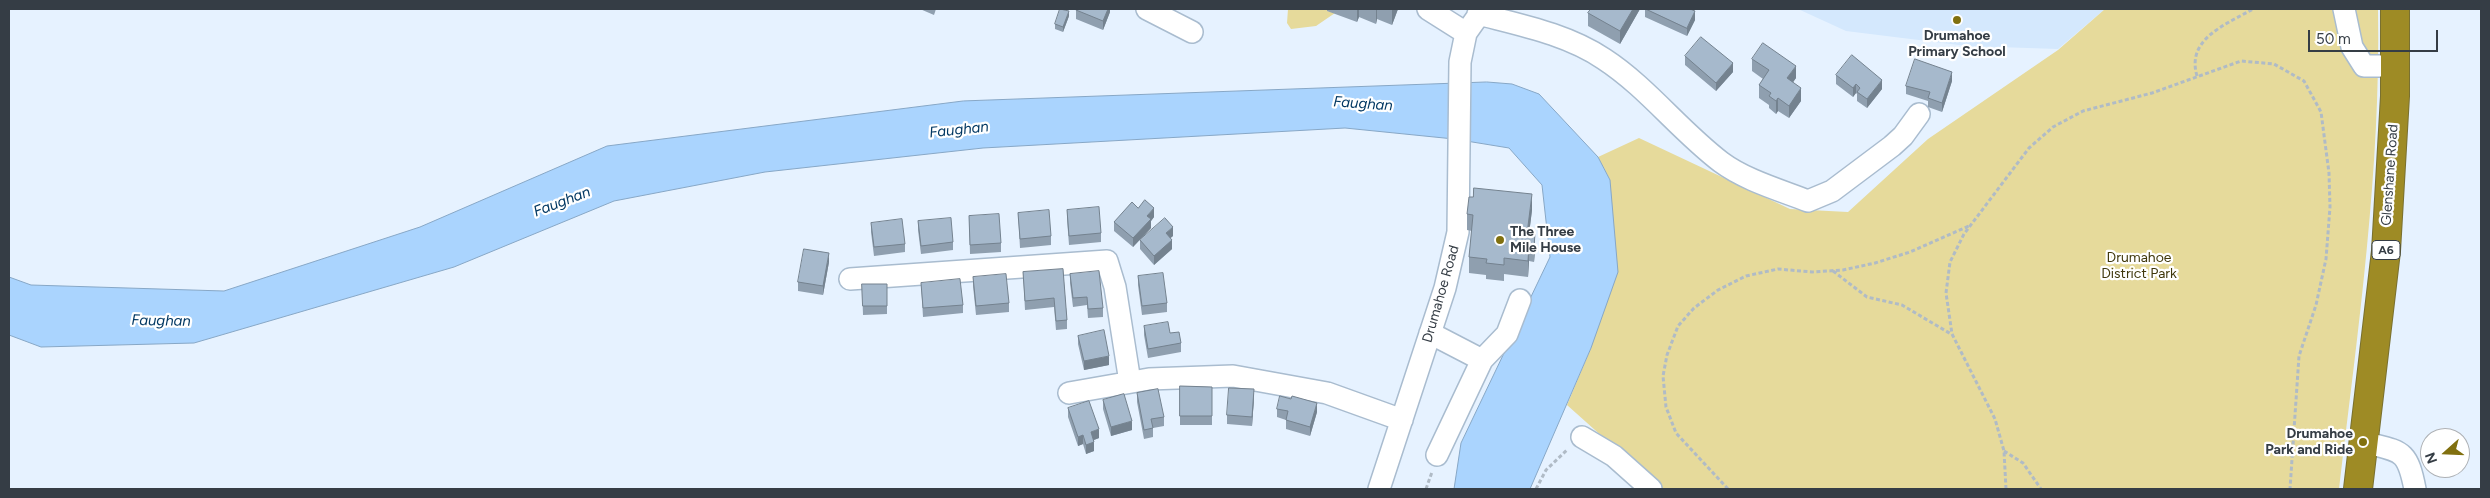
<!DOCTYPE html>
<html>
<head>
<meta charset="utf-8">
<style>
	body { margin:0 }
	#map { position:relative; width:2490px; height:498px; overflow:hidden; background:#e6f2ff; font-family:Figtree,sans-serif }
	canvas { display:block }
	.frame { position:absolute; inset:0; border:10px solid #353d45; pointer-events:none }
	.north { position:absolute; left:2420px; top:428px; width:50px; height:50px; box-sizing:border-box; background:#fff; border:1px solid #aeb1b5; border-radius:50%; rotate:250deg; font-size:14px; font-weight:700; line-height:20px; text-align:center; color:#353d45 }
	.north::after { content:''; display:block; margin:auto; width:18px; height:22px; background:#81700f; clip-path:polygon(50% 0,100% 100%,50% 72%,0 100%) }
	.scale { position:absolute; left:2308px; top:30px; width:130px; height:22px; box-sizing:border-box; border:2px solid #353d45; border-top:0; padding-left:6px; font-size:15px; line-height:18px; white-space:nowrap; color:#353d45; -webkit-text-stroke:4px #fff; paint-order:stroke }
</style>
</head>
<body>
<div id="map">
<canvas width="2490" height="498"></canvas>
<div class="frame"></div>
<div class="north">N</div>
<div class="scale">50 m</div>
</div>
<script>
const g = document.querySelector('canvas').getContext('2d');
g.lineJoin = 'round';
function fill(path, color) {
  g.fillStyle = color;
  g.fill(path, 'evenodd');
}
function trace(path, color, width, dash) {
  g.strokeStyle = color;
  g.lineWidth = width;
  g.lineCap = dash ? 'butt' : 'round';
  g.setLineDash(dash || []);
  g.stroke(path);
}
function write(font, color, halo, rows, align = 'center') {
  g.font = font + ' Figtree,sans-serif';
  g.lineWidth = 4.5;
  g.setLineDash([]);
  g.textBaseline = 'middle';
  g.strokeStyle = halo;
  g.fillStyle = color;
  for (const [text, x, y, turn = 0] of rows) {
    g.save();
    g.translate(x, y);
    g.rotate((+turn || 0) * Math.PI / 180);
    g.textAlign = isNaN(turn) ? turn : align;
    if (halo) g.strokeText(text, 0, 0);
    g.fillText(text, 0, 0);
    g.restore();
  }
}
fill(new Path2D(`
	M1798,9H2105L2058,49L1967,46L1846,31Z`), '#d4e8fd');
fill(new Path2D(`
	M1288,9H1328L1327,11L1335,13L1316,26L1291,29L1287,23Z
	M2105,9H2378C2381,169 2358,330 2339,489H1661L1567,405L1591,348L1610,180L1598,157L1639,138L1790,209L1848,212L1928,139L2058,50Z`), '#e6da9b');
const water = new Path2D(`
	M1487,82L1512,84L1539,94L1598,157L1610,180L1618,272L1591,348L1530,489H1454L1461,443L1550,257L1542,185L1509,148L1454,139L1345,128L983,148L765,172L614,201L454,267L194,343L41,347L9,335V277L31,285L224,291L420,227L607,146L963,101Z`);
fill(water, '#aad4fe');
trace(water, '#87a7c6', 1);
const minor = new Path2D(`
	M1147,9L1192,32
	M1428,9L1466,33
	M2344,9L2352,47L2364,66H2395
	M1478,14C1520,25 1567,34 1604,59C1647,87 1679,130 1721,162C1745,180 1780,190 1808,201L1832,191L1892,146L1903,136L1919,114
	M850,279L1107,261L1115,287L1130,382
	M1430,333L1482,360
	M1069,393L1149,379L1233,376L1327,393L1402,420
	M1582,437L1614,456L1651,489
	M2363,442C2401,452 2407,448 2415,489
	M1437,455L1482,360L1507,334L1520,300
	M1379,489L1445,288L1458,232L1460,62L1466,33L1483,9`);
const highway = new Path2D(`
	M2358,489L2386,251L2395,96V9`);
trace(minor, '#a9bccf', 24);
trace(highway, '#797030', 30);
trace(new Path2D(`
	M2197,76C2186,39 2225,25 2253,9
	M1833,271L1867,297L1902,305L1951,334
	M2004,451L2023,463L2041,489
	M1426,489L1432,472
	M1536,489L1546,470L1568,449
	M1728,489L1676,433L1666,407L1663,376L1667,355L1678,326L1694,308L1718,290L1746,276L1778,269L1812,272L1843,270L1875,263L1910,252L1971,225
	M2006,489L2004,451L1995,419L1952,334L1946,293L1950,262L1964,234L2029,148L2053,127L2083,111L2152,93L2241,61L2274,64L2304,81L2321,112L2329,173L2330,207L2326,259L2316,305L2299,356L2290,489`), '#b0bbc6', 3, [4, 2.5]);
trace(minor, '#fff', 21);
trace(highway, '#9e8b25', 28);
fill(new Path2D(`
	M920,9H936L934,15Z
	M1110,9V12L1103,30L1076,19V10Z
	M1327,9H1398L1392,25L1377,19L1376,24L1359,17L1357,22L1327,11Z
	M1640,9L1620,44L1588,26V13Z
	M1645,9L1695,20L1687,36L1645,17Z
	M1069,16L1063,32L1055,29V24Z
	M1685,56L1733,72L1716,91L1685,65Z
	M1752,59L1796,78L1793,82L1801,101L1789,118L1778,111L1776,114L1769,108V105L1759,98V85L1763,79L1752,71Z
	M1836,75L1882,89L1867,108L1857,101V94L1856,93L1853,97L1836,84Z
	M1952,81L1942,112L1928,107V101L1906,94V86Z
	M1138,208L1154,217L1151,221V228L1133,247L1114,231V222Z
	M1067,210L1101,233V242L1069,245L1067,219Z
	M1532,210L1529,234H1535V250L1534,262L1529,261L1528,277L1504,274V281L1486,279V275L1469,273V257L1472,231L1467,230V214Z
	M1018,213L1051,236V245L1020,248Z
	M969,216L1001,243V252L970,254Z
	M918,221L953,242V250L921,254L918,230Z
	M871,223L905,244V252L874,256L871,232Z
	M1173,236L1170,238L1172,249L1154,265L1140,249V240Z
	M829,262L823,295L798,291V282Z
	M1063,269L1067,320V329L1056,330L1054,307L1025,310L1023,272Z
	M1070,274L1103,308V317L1088,318L1087,305L1073,307L1070,283Z
	M1138,276L1167,303V312L1142,315L1138,285Z
	M973,277L1009,303V312L976,315L973,286Z
	M921,283L963,305V313L923,317Z
	M862,284H887V314L863,315Z
	M1144,326L1170,333L1181,343V352L1148,358L1144,335Z
	M1078,336L1109,365L1084,370L1078,344Z
	M1180,386L1212,387V425H1180Z
	M1137,393L1164,417V426L1153,428V437L1144,439L1137,402Z
	M1254,398L1252,426L1227,424V415Z
	M1103,400L1132,430L1111,436L1103,409Z
	M1068,408L1099,438L1094,440V451L1086,454L1083,444L1078,446L1068,417Z
	M1277,409L1317,412L1310,436L1286,429V420L1277,417Z`), '#8f9faf');
fill(new Path2D(`
	M1108,9H1110V12L1103,30V21Z
	M1357,9H1359V17L1357,22Z
	M1376,9H1377V19L1376,24Z
	M1392,9H1398L1392,25Z
	M1633,9H1640L1620,44V31Z
	M1069,11V16L1063,32V27Z
	M1695,11V20L1687,36V28Z
	M1733,63V72L1716,91V83Z
	M1796,66V78L1787,91V78Z
	M1952,72V81L1942,112V103Z
	M1882,80V89L1867,108V99Z
	M1856,84V93L1853,97V88Z
	M1801,88V101L1789,118V106Z
	M1778,98V111L1776,114V101Z
	M1532,194V210L1527,250V234Z
	M1154,208V217L1151,221V228L1133,247V238L1147,216Z
	M1173,227V236L1166,242V233Z
	M1535,234V250L1534,262V246Z
	M1172,240V249L1154,265V256Z
	M1529,245V261L1528,277V261Z
	M829,253V262L823,295V286Z
	M1109,356V365L1084,370V361Z
	M1254,389V398L1252,426V417Z
	M1317,403V412L1310,436V427Z
	M1132,421V430L1111,436V427Z
	M1099,429V438L1091,441V432Z
	M1083,435V444L1078,446V437Z
	M1094,442V451L1086,454V445Z`), '#74828f');
const building = new Path2D(`
	M1060,9L1069,11L1063,27L1055,24Z
	M1076,9H1108L1103,21L1076,10Z
	M1591,9H1633L1620,31L1588,13Z
	M1646,9H1690L1695,11L1687,28Z
	M1701,37L1733,63L1716,83L1685,56Z
	M1763,43L1796,66L1787,78L1801,88L1789,106L1778,98L1776,101L1769,96L1771,93L1759,85L1769,70L1752,59Z
	M1852,55L1882,80L1867,99L1857,92L1860,88L1856,84L1853,88L1836,75Z
	M1915,59L1952,72L1942,103L1928,98L1930,92L1906,86Z
	M1474,188L1532,194L1527,234H1535L1534,246L1529,245L1528,261L1504,258V265L1486,263L1487,259L1469,257L1473,215L1467,214L1469,197H1473Z
	M1145,200L1154,208L1147,216L1151,219L1133,238L1114,222L1132,202L1138,208Z
	M1099,207L1101,233L1069,236L1067,210Z
	M1049,210L1051,236L1020,239L1018,213Z
	M999,214L1001,243L970,245L969,216Z
	M951,218L953,242L921,246L918,221Z
	M1165,218L1173,227L1166,233L1172,240L1154,256L1140,240Z
	M902,219L905,244L874,247L871,223Z
	M804,249L829,253L823,286L798,282Z
	M1063,269L1067,320L1056,321L1054,298L1025,301L1023,272Z
	M1099,271L1103,308L1088,309L1087,297L1073,298L1070,274Z
	M1163,273L1167,303L1142,306L1138,276Z
	M1006,274L1009,303L976,306L973,277Z
	M960,279L963,305L923,308L921,283Z
	M862,284H887V306H863Z
	M1168,322L1170,333L1179,332L1181,343L1148,349L1144,326Z
	M1104,330L1109,356L1084,361L1078,336Z
	M1180,386L1212,387V416H1180Z
	M1229,388L1254,389L1252,417L1227,415Z
	M1158,389L1164,417L1151,419L1153,428L1144,430L1137,393Z
	M1124,394L1132,421L1111,427L1103,400Z
	M1280,396L1291,399L1292,396L1317,403L1310,427L1286,420L1288,411L1277,409Z
	M1089,401L1099,429L1091,432L1094,442L1086,445L1083,435L1078,437L1068,408Z`);
fill(building, '#a6b9cc');
trace(building, '#74828f', 1);
for (const [x, y, r, color] of [
	[1957,20,5,"#81700f"],
	[1500,240,5,"#81700f"],
	[2363,442,5,"#81700f"]
]) {
  const dot = new Path2D();
  dot.arc(x, y, r, 0, 2 * Math.PI);
  g.fillStyle = color;
  g.fill(dot);
  trace(dot, '#fff', 2);
}
for (const [x, y, w] of [
	[2386,250,28]
]) {
  const box = new Path2D();
  box.roundRect(x - w / 2, y - 9.5, w, 19, 4);
  g.fillStyle = '#fff';
  g.fill(box);
  trace(box, '#353d45', 1);
}
write('bold 12px', '#353d45', null, [
	["A6",2386,250]
]);
write('bold 14px', '#353d45', '#fff', [
	["Drumahoe",1957,36],
	["Primary School",1957,52],
	["The Three",1510,232,"left"],
	["Mile House",1510,248,"left"],
	["Drumahoe",2353,434,"right"],
	["Park and Ride",2353,450,"right"]
]);
write('14px', '#353d45', '#fff', [
	["Glenshane Road",2390,175,-86],
	["Drumahoe Road",1441,294,-74]
]);
write('14px', '#40380c', '#fff', [
	["Drumahoe",2139,258],
	["District Park",2139,274]
]);
write('italic 15px', '#003762', '#fff', [
	["Faughan",1363,104,4],
	["Faughan",959,130,-6],
	["Faughan",562,202,-21],
	["Faughan",161,321,1]
]);
</script>
</body>
</html>
